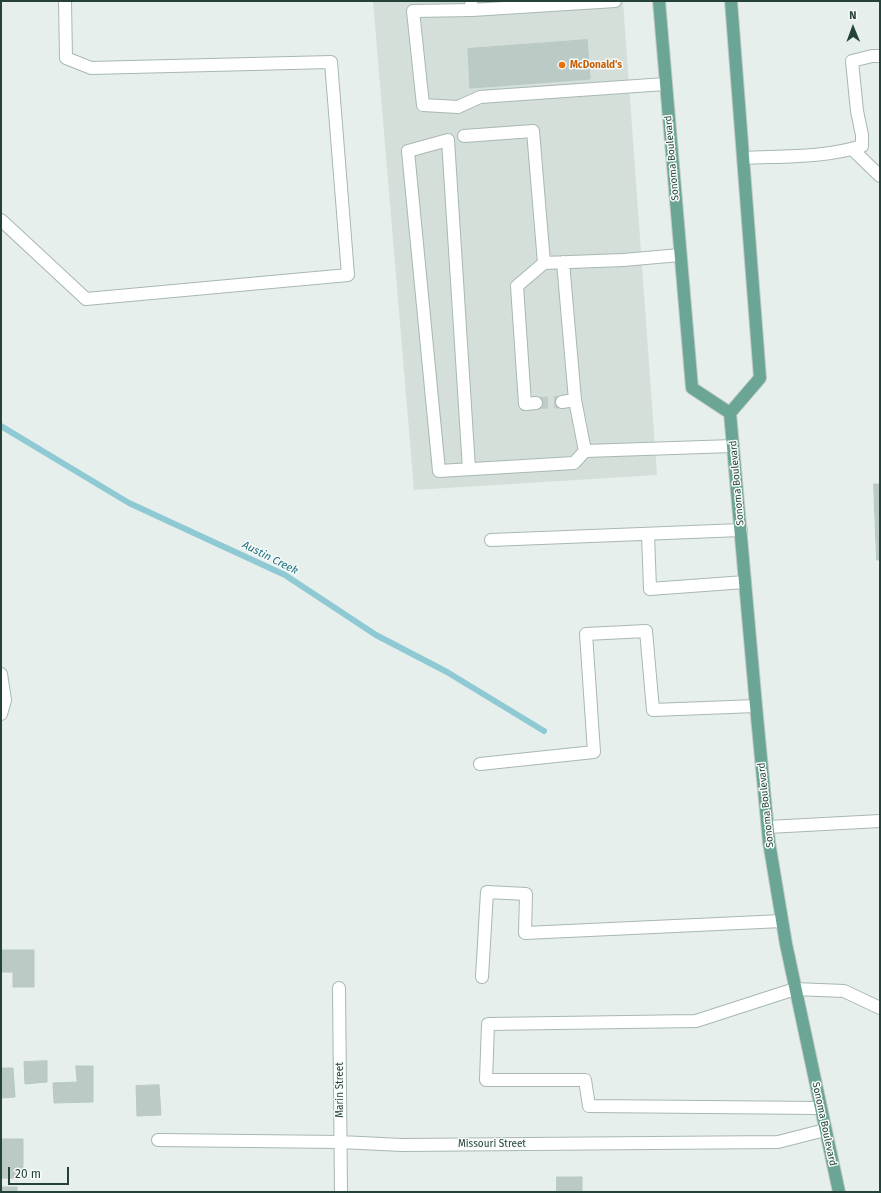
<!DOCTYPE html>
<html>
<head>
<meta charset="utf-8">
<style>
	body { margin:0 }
	#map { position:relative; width:881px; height:1193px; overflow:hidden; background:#e6efeb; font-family:"Fira Sans",sans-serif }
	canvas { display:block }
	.frame { position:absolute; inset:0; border:2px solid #24423a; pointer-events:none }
	.north { position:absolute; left:833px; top:8px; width:40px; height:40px; -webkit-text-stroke:3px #f7fbf9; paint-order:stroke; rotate:359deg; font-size:11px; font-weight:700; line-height:16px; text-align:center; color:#24423a }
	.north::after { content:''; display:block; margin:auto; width:14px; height:18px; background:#24423a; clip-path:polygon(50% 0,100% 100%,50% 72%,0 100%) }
	.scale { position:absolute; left:8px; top:1167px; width:61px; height:18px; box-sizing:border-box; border:2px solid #24423a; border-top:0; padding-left:5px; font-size:12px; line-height:14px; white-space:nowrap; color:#24423a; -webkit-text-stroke:3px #f7fbf9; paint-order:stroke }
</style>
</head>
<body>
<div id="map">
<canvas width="881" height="1193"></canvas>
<div class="frame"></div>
<div class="north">N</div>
<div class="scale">20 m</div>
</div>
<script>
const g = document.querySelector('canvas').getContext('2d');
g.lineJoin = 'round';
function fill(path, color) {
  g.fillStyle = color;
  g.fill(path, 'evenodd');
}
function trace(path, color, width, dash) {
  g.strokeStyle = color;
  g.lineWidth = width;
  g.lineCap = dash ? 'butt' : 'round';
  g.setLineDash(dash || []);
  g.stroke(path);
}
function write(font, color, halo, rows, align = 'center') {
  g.font = font + ' "Fira Sans",sans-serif';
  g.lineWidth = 3;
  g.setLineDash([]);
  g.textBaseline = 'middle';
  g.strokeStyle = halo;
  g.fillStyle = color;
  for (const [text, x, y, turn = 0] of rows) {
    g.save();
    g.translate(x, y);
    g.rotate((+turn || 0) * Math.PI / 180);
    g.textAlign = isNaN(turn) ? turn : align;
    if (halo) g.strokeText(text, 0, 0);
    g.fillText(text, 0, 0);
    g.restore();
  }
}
fill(new Path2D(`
	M373,1H623L657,475L414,490Z`), '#d4dfda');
trace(new Path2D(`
	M1,426L129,503L285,575L376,635L447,672L544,731`), '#8ec9d4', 6);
const building = new Path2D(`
	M587,40L590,79L470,88L468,49Z
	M874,484H880V560H877Z
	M1,950H34V987H13V972H1Z
	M47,1061V1082L25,1084L24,1062Z
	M76,1066H93V1102L54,1103L53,1083L77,1082Z
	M1,1068H13L15,1097L1,1098Z
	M159,1085L161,1115L137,1116L136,1086Z
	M1,1139H23V1178H1Z
	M557,1177H582V1192H557Z
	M1,1187H17V1192H1Z`);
fill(building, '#bbcac4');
trace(building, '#b8c9c2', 1);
trace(new Path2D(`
	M536,403L562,402`), '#bfccc8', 12, [12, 6]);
const minor = new Path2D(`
	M471,1L472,10L615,1
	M472,10L413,11L423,105L458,107L480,97L665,84
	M464,136L533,131L544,263L623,260L680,255
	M852,149L880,176
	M743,158C782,156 824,158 862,146V135L857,111L852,61L872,56H880
	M1,220L86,299L348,275L331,62L91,68L66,58L65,1
	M563,262L575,400L585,451
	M562,402L575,400
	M536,403L525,404L517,286L544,263
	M469,469L448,140L408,151L439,471L574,463L585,451L733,446
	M648,534L650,589L745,582
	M491,540L741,530
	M1,674L5,700L1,714
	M480,764L594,752L586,634L646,631L653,710L756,706
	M768,827L880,821
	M482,977L487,892L526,894L525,933L782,921
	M339,988L341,1192
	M820,1108L589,1106L585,1080H486L488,1024L696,1021L795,989L844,991L880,1008
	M158,1140L340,1142L402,1145L778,1142L825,1130`);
const major = new Path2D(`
	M659,1L692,388L730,413
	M731,1L760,378L730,413L756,706L769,842L786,944L839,1192`);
trace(minor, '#a8b8b2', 14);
trace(major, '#c2cac8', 14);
trace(minor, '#fff', 12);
trace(major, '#6aa596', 12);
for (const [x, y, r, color] of [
	[562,65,4,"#e8710a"]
]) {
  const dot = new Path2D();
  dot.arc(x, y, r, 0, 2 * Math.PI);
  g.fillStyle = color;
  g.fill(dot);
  trace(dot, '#f7fbf9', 1.5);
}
write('bold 10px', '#c56008', '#f7fbf9', [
	["McDonald's",570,65]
], 'left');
write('10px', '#24423a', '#f7fbf9', [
	["Sonoma Boulevard",672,158,-95],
	["Sonoma Boulevard",737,483,-95],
	["Sonoma Boulevard",766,805,-96],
	["Marin Street",340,1090,-90],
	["Sonoma Boulevard",824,1124,78],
	["Missouri Street",492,1144]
]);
write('italic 11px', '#1c6f80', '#f7fbf9', [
	["Austin Creek",270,558,27]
]);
</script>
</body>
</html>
